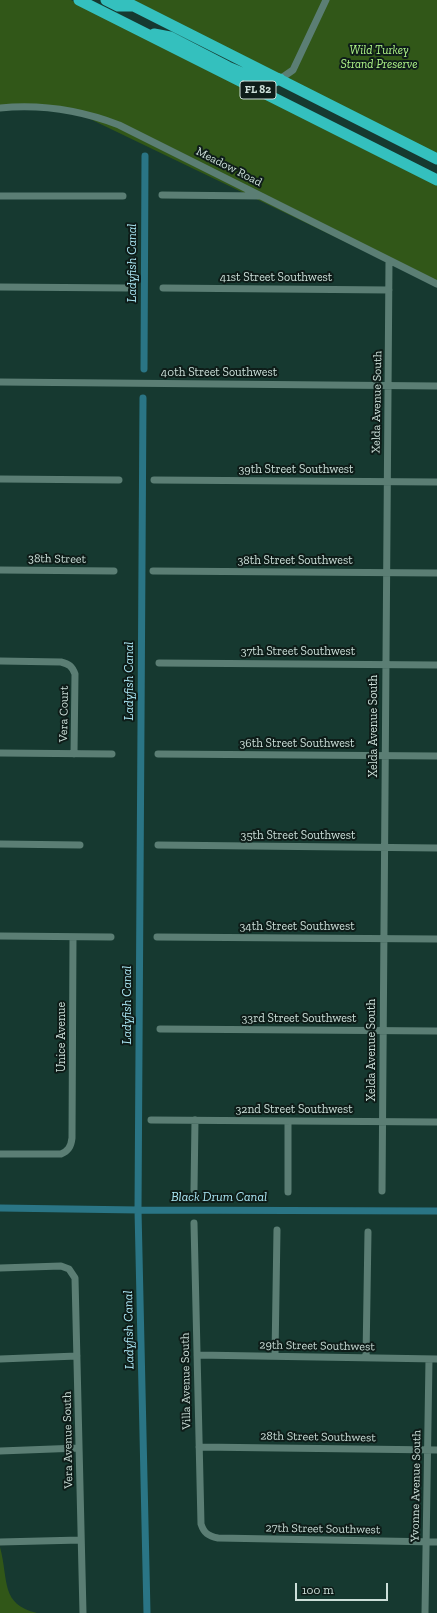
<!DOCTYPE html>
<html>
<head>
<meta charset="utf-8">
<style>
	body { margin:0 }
	#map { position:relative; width:437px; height:1613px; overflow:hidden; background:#163930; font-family:"Zilla Slab",serif }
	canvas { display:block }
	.scale { position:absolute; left:295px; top:1583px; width:93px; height:18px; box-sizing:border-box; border:2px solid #ccdfd9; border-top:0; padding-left:5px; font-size:12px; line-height:14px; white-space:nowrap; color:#ccdfd9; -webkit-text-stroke:3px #0e1d19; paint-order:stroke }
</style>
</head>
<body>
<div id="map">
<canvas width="437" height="1613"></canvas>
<div class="scale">100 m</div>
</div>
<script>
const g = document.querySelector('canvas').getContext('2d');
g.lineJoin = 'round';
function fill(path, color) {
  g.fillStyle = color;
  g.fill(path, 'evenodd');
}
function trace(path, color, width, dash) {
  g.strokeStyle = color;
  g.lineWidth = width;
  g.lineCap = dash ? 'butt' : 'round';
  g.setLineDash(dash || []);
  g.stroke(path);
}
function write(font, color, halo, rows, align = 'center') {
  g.font = font + ' "Zilla Slab",serif';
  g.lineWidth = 4;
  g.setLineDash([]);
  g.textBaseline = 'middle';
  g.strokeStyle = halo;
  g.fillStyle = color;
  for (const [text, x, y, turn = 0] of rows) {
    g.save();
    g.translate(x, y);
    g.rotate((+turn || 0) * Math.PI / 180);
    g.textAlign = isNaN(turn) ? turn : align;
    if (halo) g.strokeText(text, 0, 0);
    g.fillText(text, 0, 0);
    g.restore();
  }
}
fill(new Path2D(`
	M0,0H71L437,184V286L88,118L60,110L0,107Z
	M130,0H437V155Z
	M0,1547C9,1581 0,1604 37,1613H0Z`), '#315718');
trace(new Path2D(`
	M144,369L145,156
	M143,398L138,1210L147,1613
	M0,1208L138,1210L437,1211`), '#2a7585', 7);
trace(new Path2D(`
	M280,79L293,70L326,0
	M0,108C41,104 80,110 119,125L437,284
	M162,195L261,196
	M0,196H123
	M0,287L127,288
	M163,288L389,290
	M0,382L437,386
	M0,479L119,480
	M154,480L437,482
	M0,570L114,571
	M153,571L437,573
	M0,661L61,662C69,664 72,666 75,674L74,754
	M159,663L437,665
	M0,753L112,754
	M158,754L437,756
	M0,844L80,845
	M158,845L437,848
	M0,936L111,937
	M157,937L437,939
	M160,1029L437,1031
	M151,1120L437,1122
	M0,1154H61C68,1151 71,1147 72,1138L73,937
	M194,1190L195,1120
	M382,1191L389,260
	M288,1192V1121
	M194,1223L201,1524C204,1533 208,1536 218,1538L437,1542
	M0,1268L61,1266L69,1269L75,1278L83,1613
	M197,1355L437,1359
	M275,1356L277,1230
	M366,1358L368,1232
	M0,1359L77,1356
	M199,1447L437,1450
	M0,1451L79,1448
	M0,1542L81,1540
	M425,1613L429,1359`), '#5b7e74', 7);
trace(new Path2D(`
	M79,0L437,180
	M106,0L118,6H133
	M122,0L437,159
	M154,34L170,37L228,67L264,82H272L280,79`), '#34c0be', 11);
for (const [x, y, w] of [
	[258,90,36]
]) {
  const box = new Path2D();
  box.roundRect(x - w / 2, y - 9, w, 18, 3);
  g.fillStyle = '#0e1d19';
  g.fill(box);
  trace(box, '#ccdfd9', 1);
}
write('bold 11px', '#ccdfd9', null, [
	["FL 82",258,90]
]);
write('italic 12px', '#b0f689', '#0e1d19', [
	["Wild Turkey",379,51],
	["Strand Preserve",379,65]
]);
write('12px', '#ccdfd9', '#0e1d19', [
	["Meadow Road",229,167,27],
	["41st Street Southwest",276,278],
	["40th Street Southwest",219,373],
	["Xelda Avenue South",377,402,-89],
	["39th Street Southwest",296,470],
	["38th Street",57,559,1],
	["38th Street Southwest",295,561],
	["37th Street Southwest",298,652],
	["Vera Court",64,714,-89],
	["Xelda Avenue South",374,726,-90],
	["36th Street Southwest",297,744],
	["35th Street Southwest",298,836],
	["34th Street Southwest",297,927],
	["33rd Street Southwest",299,1019],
	["Unice Avenue",62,1037,-90],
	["Xelda Avenue South",372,1050,-90],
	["32nd Street Southwest",294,1110],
	["29th Street Southwest",317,1346,1],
	["Villa Avenue South",186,1381,-91],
	["28th Street Southwest",318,1437,1],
	["Vera Avenue South",68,1440,-91],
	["Yvonne Avenue South",416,1486,-89],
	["27th Street Southwest",323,1529,1]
]);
write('italic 13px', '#aae5f3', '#0e1d19', [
	["Ladyfish Canal",132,263,-90],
	["Ladyfish Canal",129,681,-90],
	["Ladyfish Canal",127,1005,-90],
	["Black Drum Canal",219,1197],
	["Ladyfish Canal",129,1330,-91]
]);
</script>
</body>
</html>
